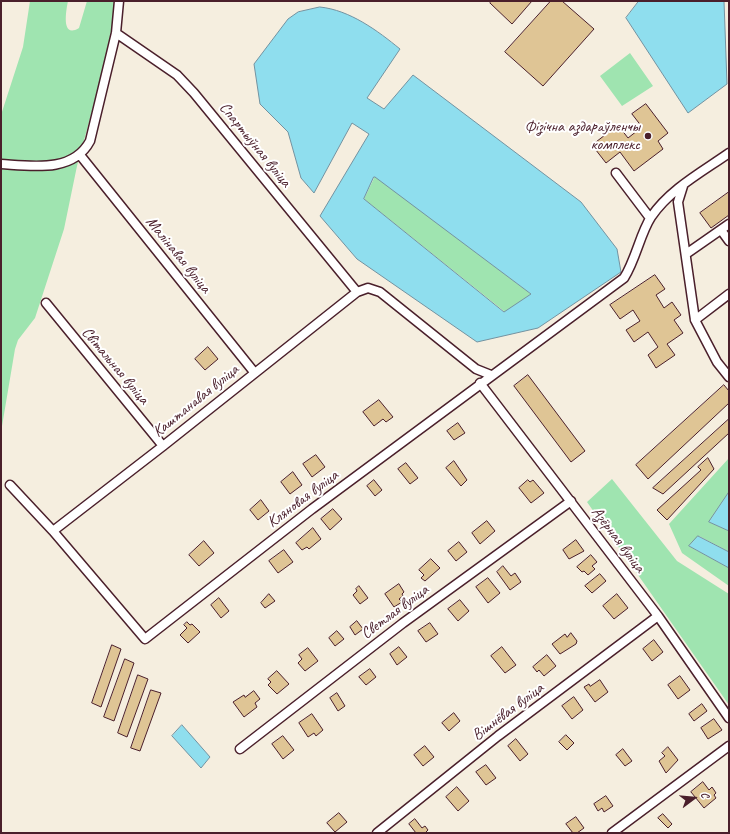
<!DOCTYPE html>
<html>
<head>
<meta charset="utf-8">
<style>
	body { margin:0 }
	#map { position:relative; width:730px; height:834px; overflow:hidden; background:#f5eedf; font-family:Caveat,sans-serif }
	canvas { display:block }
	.frame { position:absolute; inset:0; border:2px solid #4a1f2b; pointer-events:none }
	.north { position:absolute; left:674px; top:778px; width:40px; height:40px; -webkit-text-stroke:3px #fff; paint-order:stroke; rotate:74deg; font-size:11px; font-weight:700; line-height:16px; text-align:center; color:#4a1f2b }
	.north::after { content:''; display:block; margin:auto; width:14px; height:18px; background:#4a1f2b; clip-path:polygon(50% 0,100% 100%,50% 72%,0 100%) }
</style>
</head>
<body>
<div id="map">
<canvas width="730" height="834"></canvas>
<div class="frame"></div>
<div class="north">С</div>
</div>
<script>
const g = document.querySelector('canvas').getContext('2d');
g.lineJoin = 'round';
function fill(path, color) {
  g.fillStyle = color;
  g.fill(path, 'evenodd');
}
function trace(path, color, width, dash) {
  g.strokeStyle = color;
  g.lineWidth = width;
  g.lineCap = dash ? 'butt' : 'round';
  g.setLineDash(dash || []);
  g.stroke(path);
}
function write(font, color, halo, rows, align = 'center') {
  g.font = font + ' Caveat,sans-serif';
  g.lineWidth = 4;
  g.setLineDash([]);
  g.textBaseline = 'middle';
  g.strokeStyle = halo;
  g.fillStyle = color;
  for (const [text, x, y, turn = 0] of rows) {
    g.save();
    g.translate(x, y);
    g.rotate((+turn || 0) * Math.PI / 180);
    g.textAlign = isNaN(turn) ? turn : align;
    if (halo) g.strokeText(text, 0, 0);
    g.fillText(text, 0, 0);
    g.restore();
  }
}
fill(new Path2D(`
	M30,1H68C66,11 61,39 79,28L87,1H114L113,34L77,166L64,229L35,318L18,340L15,349L1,432V115L23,47Z
	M630,53L653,86L622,106L600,76Z
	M375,176L531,294L505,312L364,199Z
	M729,458V492L709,522L729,531V552L699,536L689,546L729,568V586L682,553L669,524Z
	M612,479L677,561L729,594V705L587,502Z`), '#9fe4b0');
const water = new Path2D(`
	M639,1H724L727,84L688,113L626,18Z
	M320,7C350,10 378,31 400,49L367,98L384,109L413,75L581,202L617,249L621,272L538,328L477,342L357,259L320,216L369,134L352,123L314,193L301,178L288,132L260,104L254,64L288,19L298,12ZM374,177H375L531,294L504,312L364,199Z
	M729,492V531L709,522Z
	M698,536L729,552V568L689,546Z
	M182,725L210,757L201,768L172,736Z`);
fill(water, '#8fdeee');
trace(water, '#7392a0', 1);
const building = new Path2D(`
	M492,1H532L512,24L490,3Z
	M551,1H562L594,29L543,86L505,52Z
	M646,104L668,133L658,141L663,149L634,171L620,152L606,163L592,145L618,125L628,138L642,127L632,114Z
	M729,192V215L711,228L700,213Z
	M655,275L665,289L656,295L664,308L672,302L681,315L674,320L683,333L667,344L675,355L656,368L648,355L658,347L648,332L634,342L626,330L640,321L633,310L620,319L610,305Z
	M208,347L218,359L205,370L195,359Z
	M528,375L585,451L571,462L514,386Z
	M724,385L729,391V403L648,479L636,465Z
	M379,400L393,417L386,422L383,419L374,426L363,412Z
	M729,419V433L663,494L653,488Z
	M458,423L465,433L454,440L447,431Z
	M316,455L325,467L312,477L303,464Z
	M708,458L714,469L667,520L657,510L701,470L698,467Z
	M454,461L467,480L461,486L446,468Z
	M406,463L418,478L410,484L398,469Z
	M293,472L302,485L290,494L281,482Z
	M374,480L382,490L375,496L367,486Z
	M528,480L530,482L533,480L544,493L531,503L519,488Z
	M261,500L269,511L258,520L250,510Z
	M333,509L342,519L330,530L321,519Z
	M487,521L495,531L480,544L472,533Z
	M313,528L321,539L309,549L307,547L302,550L296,543Z
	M576,540L584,551L569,559L563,550Z
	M204,541L214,553L199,566L189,555Z
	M459,542L467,552L456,561L448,551Z
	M284,550L293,562L278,573L269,561Z
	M591,555L597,562L592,566L595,569L588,575L584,571L582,572L577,567Z
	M431,559L440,568L425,581L421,578L424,575L419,570Z
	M503,566L511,576L515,573L521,582L510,590L497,572Z
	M600,574L606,581L592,593L585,586Z
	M488,578L500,593L488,603L476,587Z
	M399,584L404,592L402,594L403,596L399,599L402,602L394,607L385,594Z
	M359,586L368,598L360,604L353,595L357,591L356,589Z
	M269,594L275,601L265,608L261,603Z
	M617,594L628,608L614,619L603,606Z
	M219,598L229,611L221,618L211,605Z
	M460,600L469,611L458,621L448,609Z
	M357,621L363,629L355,635L350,627Z
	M187,622L190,625L192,624L200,632L188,643L180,635L187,628L184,625Z
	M430,623L438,634L426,642L418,631Z
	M337,631L344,639L335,646L329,638Z
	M571,633L577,641L576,644L560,654L552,644L565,634L567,637Z
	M654,640L663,652L652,661L643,649Z
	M112,645L121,649L101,707L92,703Z
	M399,647L407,657L397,665L390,654Z
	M502,647L516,665L505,673L491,656Z
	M308,648L318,661L305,671L298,663L302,659L299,655Z
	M547,655L556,666L544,676L539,670L537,672L533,667Z
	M125,659L134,663L114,721L104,717Z
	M370,669L376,677L366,685L359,677Z
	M277,671L289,684L277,694L268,685L271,682L268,679Z
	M138,675L148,679L127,737L118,733Z
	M680,676L690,690L678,699L668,685Z
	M600,680L608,692L595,702L584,687L589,684L590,686Z
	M151,690L161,693L140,751L131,748Z
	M254,691L260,699L255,703L257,707L244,717L233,702L244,695L245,697Z
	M337,693L345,706L338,711L330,698Z
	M574,697L583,710L572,719L562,706Z
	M702,704L707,711L694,721L689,714Z
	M454,713L460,721L449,731L442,723Z
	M312,714L323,730L316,736L314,733L308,737L299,723Z
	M714,719L722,730L708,739L701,728Z
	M566,735L574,743L567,750L559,742Z
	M283,736L294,750L283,759L272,744Z
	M516,739L528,754L520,761L508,746Z
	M425,746L434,757L423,766L414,755Z
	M668,747L678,760L666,773L659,761L665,756L662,753Z
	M623,749L632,761L625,766L616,755Z
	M486,765L496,778L486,785L476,772Z
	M703,782L709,790L712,787L716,793L714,795L716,798L704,808L691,792Z
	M457,787L469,801L458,811L446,797Z
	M606,796L613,806L604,812L602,808L598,811L594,804Z
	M339,813L347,822L335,832L327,823Z
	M663,814L672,824L668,828L658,818Z
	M576,817L584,828L577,833H573L566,824Z
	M415,819L422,828L425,826L428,830L425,833H416L409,824Z`);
fill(building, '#dfc595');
trace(building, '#4a1f2b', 1);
const street = new Path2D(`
	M116,33L177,75L194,93L357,292
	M80,155L254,372
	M1,164C32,166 73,173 90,141L116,33L119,1
	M616,173L650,218
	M683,186L678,202L695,320L717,362L729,377
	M721,230L729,241
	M686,254L729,224
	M46,303L163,446
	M695,320L729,294
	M480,383L658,616L729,718
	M10,485L53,531L145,639L312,509L624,278C636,259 640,234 651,217C670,189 702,172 729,153
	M53,531L163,446L357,292L368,288L380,292L476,369L491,375
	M240,749L403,623L571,501
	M377,833L498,736L658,616
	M612,833L729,746`);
trace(street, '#4a1f2b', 11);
trace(street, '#fff', 8);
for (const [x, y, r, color] of [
	[648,136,4,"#4a1f2b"]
]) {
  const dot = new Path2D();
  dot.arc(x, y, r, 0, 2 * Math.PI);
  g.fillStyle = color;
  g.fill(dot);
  trace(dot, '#fff', 1.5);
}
write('16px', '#4a1f2b', '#fff', [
	["Фізічна аздараўленчы",640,127],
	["комплекс",640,145]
], 'right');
write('16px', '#4a1f2b', '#fff', [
	["Спартыўная вуліца",255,145,51],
	["Малінавая вуліца",178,255,51],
	["Світальная вуліца",115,366,50],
	["Каштанавая вуліца",196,401,-39],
	["Кляновая вуліца",303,499,-37],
	["Азёрная вуліца",618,540,53],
	["Светлая вуліца",395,612,-37],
	["Вішнёвая вуліца",508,712,-37]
]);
</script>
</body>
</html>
